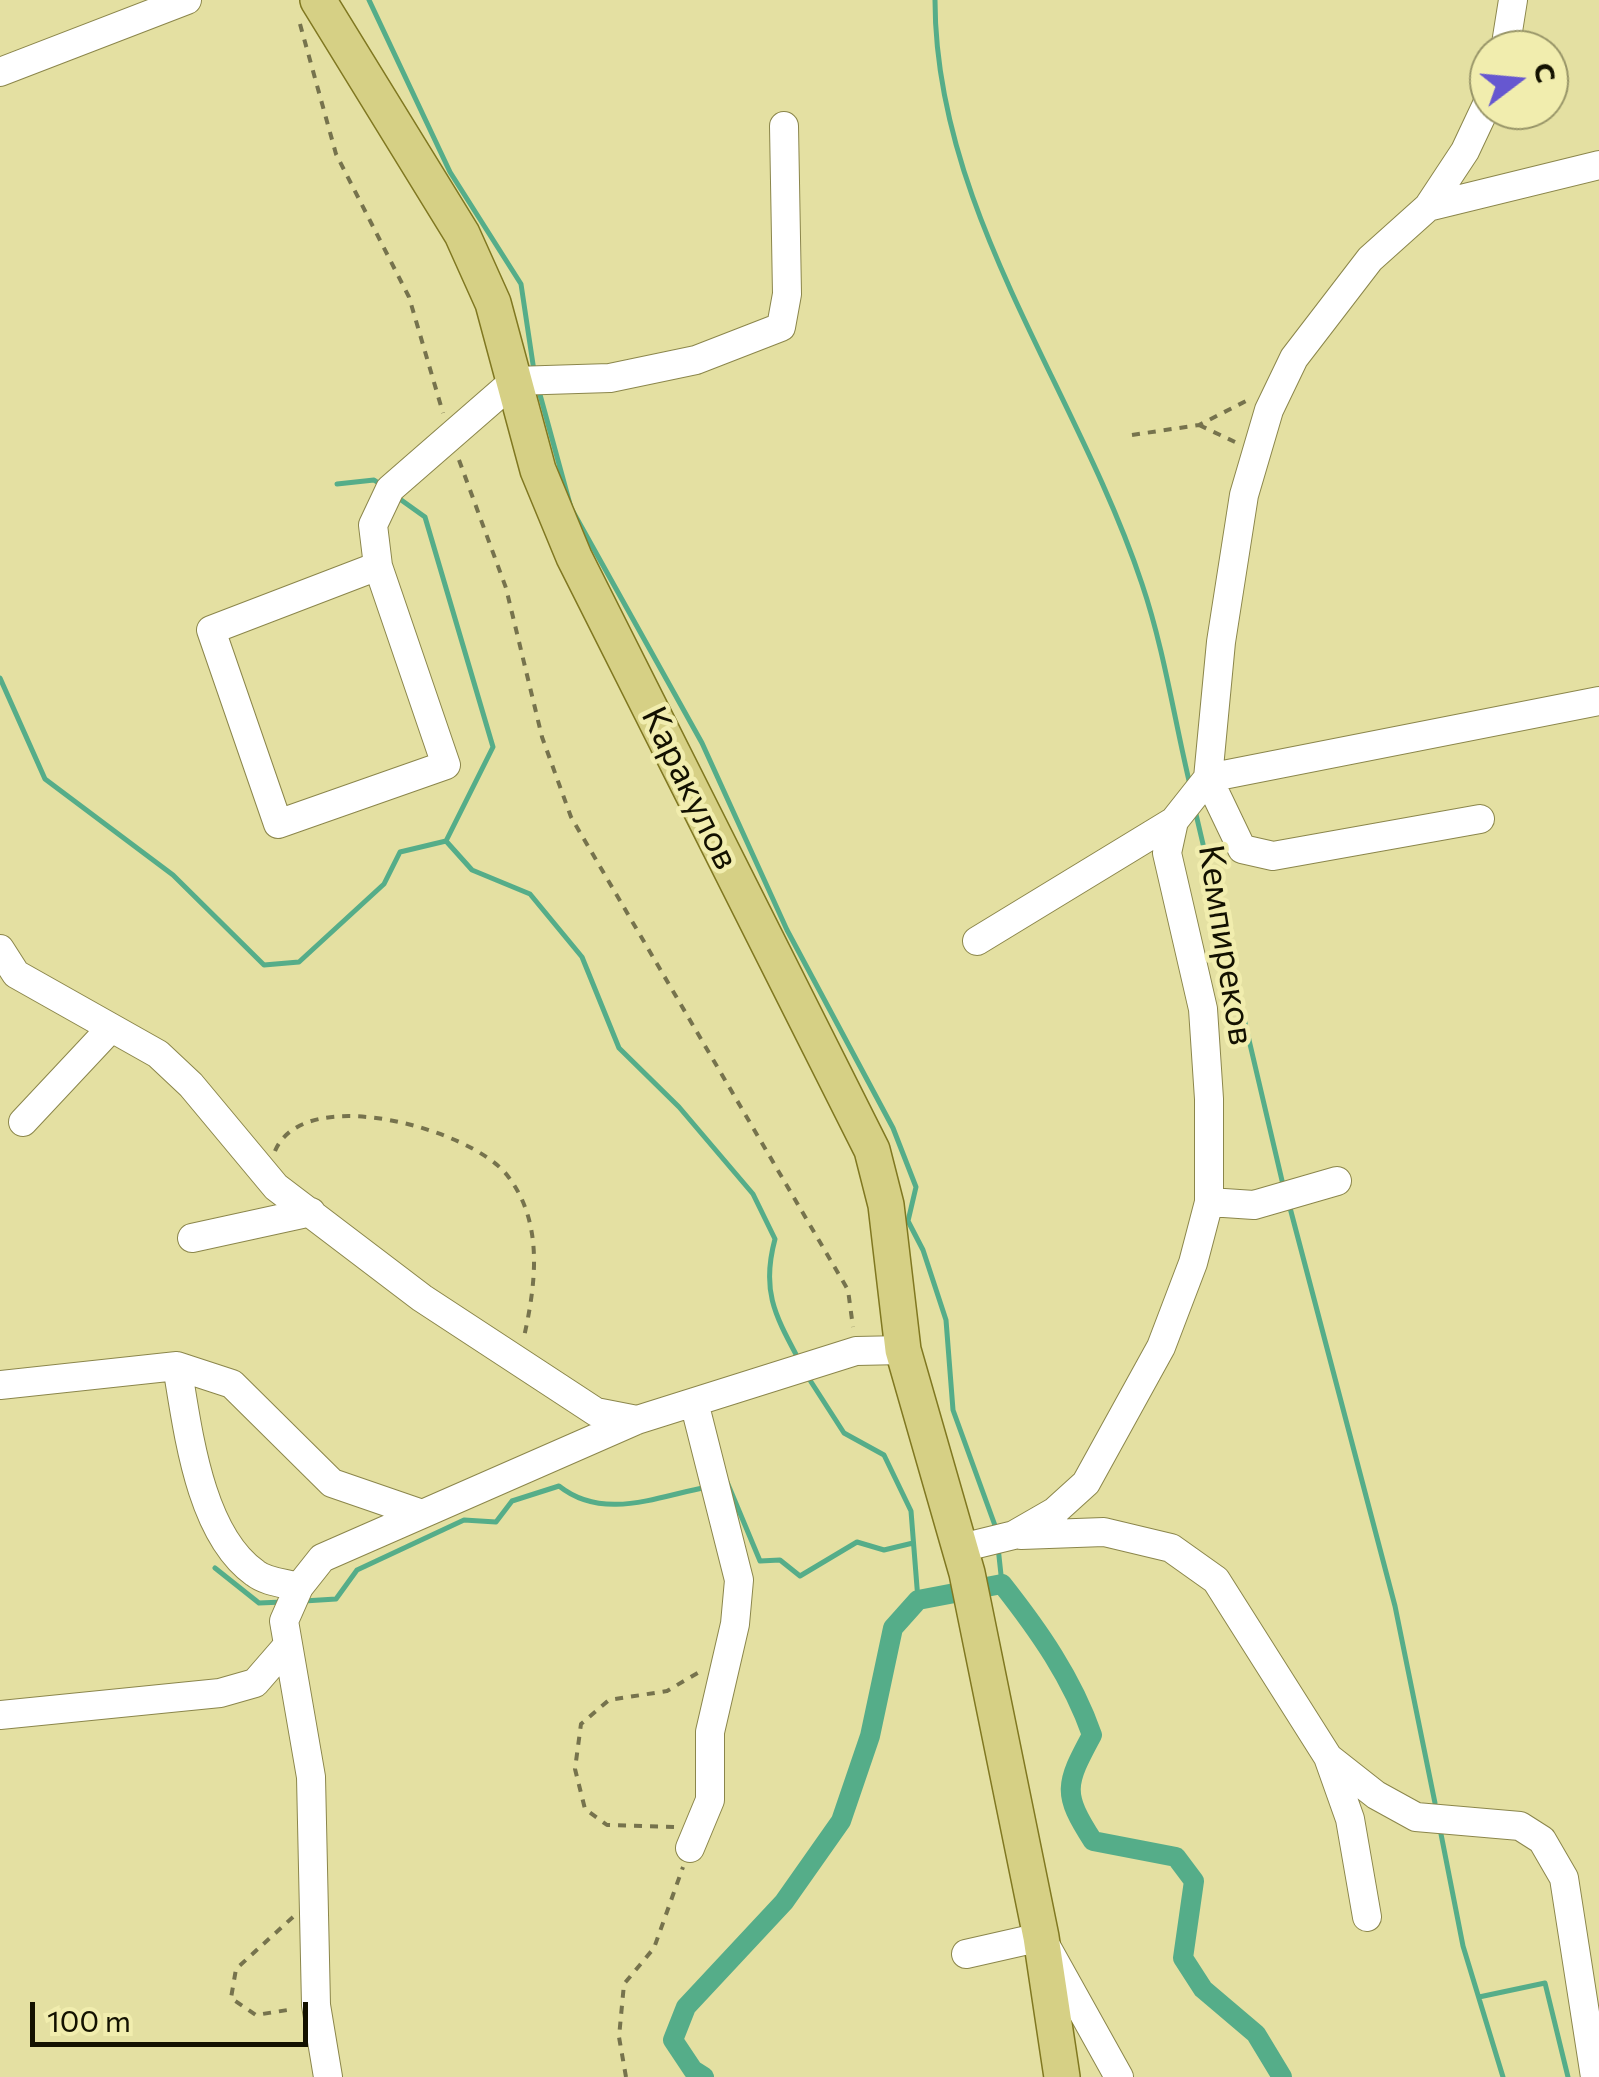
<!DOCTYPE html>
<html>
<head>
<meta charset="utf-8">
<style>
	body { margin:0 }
	#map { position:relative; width:1599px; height:2077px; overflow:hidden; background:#e4e0a2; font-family:Commissioner,sans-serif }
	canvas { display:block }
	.north { position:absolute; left:1469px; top:30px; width:100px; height:100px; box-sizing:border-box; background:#f1edae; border:2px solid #989568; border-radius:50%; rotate:74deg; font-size:28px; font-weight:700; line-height:40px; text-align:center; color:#131100 }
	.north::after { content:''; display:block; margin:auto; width:35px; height:45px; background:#6657d0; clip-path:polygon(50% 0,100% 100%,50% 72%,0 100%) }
	.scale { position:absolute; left:30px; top:2002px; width:278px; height:45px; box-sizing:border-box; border:5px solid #131100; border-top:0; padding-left:12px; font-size:30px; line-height:35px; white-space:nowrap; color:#131100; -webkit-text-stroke:8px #f1edae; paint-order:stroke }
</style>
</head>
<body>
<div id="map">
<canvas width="1599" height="2077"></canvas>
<div class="north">С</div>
<div class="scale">100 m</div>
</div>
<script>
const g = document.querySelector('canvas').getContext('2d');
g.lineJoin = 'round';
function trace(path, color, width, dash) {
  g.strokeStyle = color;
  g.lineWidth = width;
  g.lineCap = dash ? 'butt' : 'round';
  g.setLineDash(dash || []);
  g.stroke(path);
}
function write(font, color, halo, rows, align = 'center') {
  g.font = font + ' Commissioner,sans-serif';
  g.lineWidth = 9;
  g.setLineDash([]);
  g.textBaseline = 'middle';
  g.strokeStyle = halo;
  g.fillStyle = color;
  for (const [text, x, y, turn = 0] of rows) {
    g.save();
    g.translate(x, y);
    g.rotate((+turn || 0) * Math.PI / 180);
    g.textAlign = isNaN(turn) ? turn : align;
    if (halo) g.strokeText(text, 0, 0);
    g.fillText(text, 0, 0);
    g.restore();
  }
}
trace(new Path2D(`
	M369,0L450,172L521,284L534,371
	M935,0C935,210 1078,391 1142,584C1164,649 1174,718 1190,785
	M539,391L571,508L702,743L787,930L893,1128L916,1187L908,1221L923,1250L946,1320L953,1410L997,1531
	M337,484L374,480L380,484
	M397,497L425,517L493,747L446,841L472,870L530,894L582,957L619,1048L679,1107L753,1194L775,1239C761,1291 775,1315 799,1360
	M0,678L45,779L173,875L264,965L299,962L384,884L400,852L446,841
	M1195,810L1284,1189
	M1289,1204L1395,1606L1435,1803
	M806,1374L844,1433L884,1455L911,1511L918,1600
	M727,1482L760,1561L780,1560L800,1576L857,1542L884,1550L913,1543
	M998,1547L1002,1584
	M215,1568L259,1603L283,1602
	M304,1601L336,1599L357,1570L464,1520L496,1522L512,1501L559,1486C603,1521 656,1497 707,1487
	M1441,1834L1463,1946L1503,2077
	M1479,1997L1545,1983L1568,2077`), '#55ad89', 5);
trace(new Path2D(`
	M704,2077L693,2070L673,2040L686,2007L784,1902L841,1821L870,1736L893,1628L918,1600L1002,1584C1039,1631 1072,1678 1092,1735C1065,1785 1062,1793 1093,1841L1176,1857L1194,1881L1183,1958L1203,1989L1256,2034L1282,2077`), '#55ad89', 20);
const minor = new Path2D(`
	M1505,50L1513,0
	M0,72L187,0
	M1428,207L1599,165
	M378,566L211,630L278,824L446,765L378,566L373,525L390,489L514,381L610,378L696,360L781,327L787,294L784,126
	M1480,819L1273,856L1242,849L1208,778L1599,701
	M977,941L1174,821
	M0,949L16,974L158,1054L191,1085L276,1187L422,1298L596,1412L637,1420
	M23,1122L111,1028
	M1209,1202L1254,1205L1337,1181
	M192,1238L311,1212
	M177,1366L232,1384L332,1483L422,1514
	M0,1385L177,1366C188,1430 199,1533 255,1573C266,1582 285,1583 299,1587
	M1021,1535L1104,1532L1171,1548L1216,1580L1328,1757L1350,1819L1367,1917
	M961,1548L1014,1535L1054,1512L1086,1483L1161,1347L1193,1263L1209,1202V1099L1203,1009L1167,853L1174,821L1208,778L1221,642L1244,495L1269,410L1294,358L1370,259L1428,207L1465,151L1489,100
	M0,1715L220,1693L255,1683L288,1645
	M1329,1758L1376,1795L1416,1817L1520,1826L1542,1840L1564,1878L1595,2077
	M690,1848L710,1800V1732L735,1624L739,1580L694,1402
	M966,1954L1041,1937L1119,2077
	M328,2077L316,2005L311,1777L284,1621L299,1587L322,1558L637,1420L856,1351L903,1350`);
const major = new Path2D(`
	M318,0L462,234L493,303L538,470L574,557L872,1150L886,1205L903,1350L967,1573L1041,1937L1062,2077`);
trace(minor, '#8b864b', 30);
trace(major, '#807821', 38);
trace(new Path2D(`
	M300,24L336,154L409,297L443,413
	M1199,425L1235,442
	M1132,435L1199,425L1246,401
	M459,460L506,588L542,737L571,817L848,1290L853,1327
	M275,1151C304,1082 471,1129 507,1175C544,1222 536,1283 524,1337
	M674,1827L607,1825L585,1809L575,1769L581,1724L609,1700L667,1691L701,1671
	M293,1917L236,1969L231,1998L256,2015L294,2009
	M626,2077L619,2037L624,1984L654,1948L683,1867`), '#76734d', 4, [8, 8]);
trace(minor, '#fff', 28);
trace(major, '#d6d085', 35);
write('35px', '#131100', '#f1edae', [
	["Каракулов",690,788,64],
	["Кемпиреков",1226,945,81]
]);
</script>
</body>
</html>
